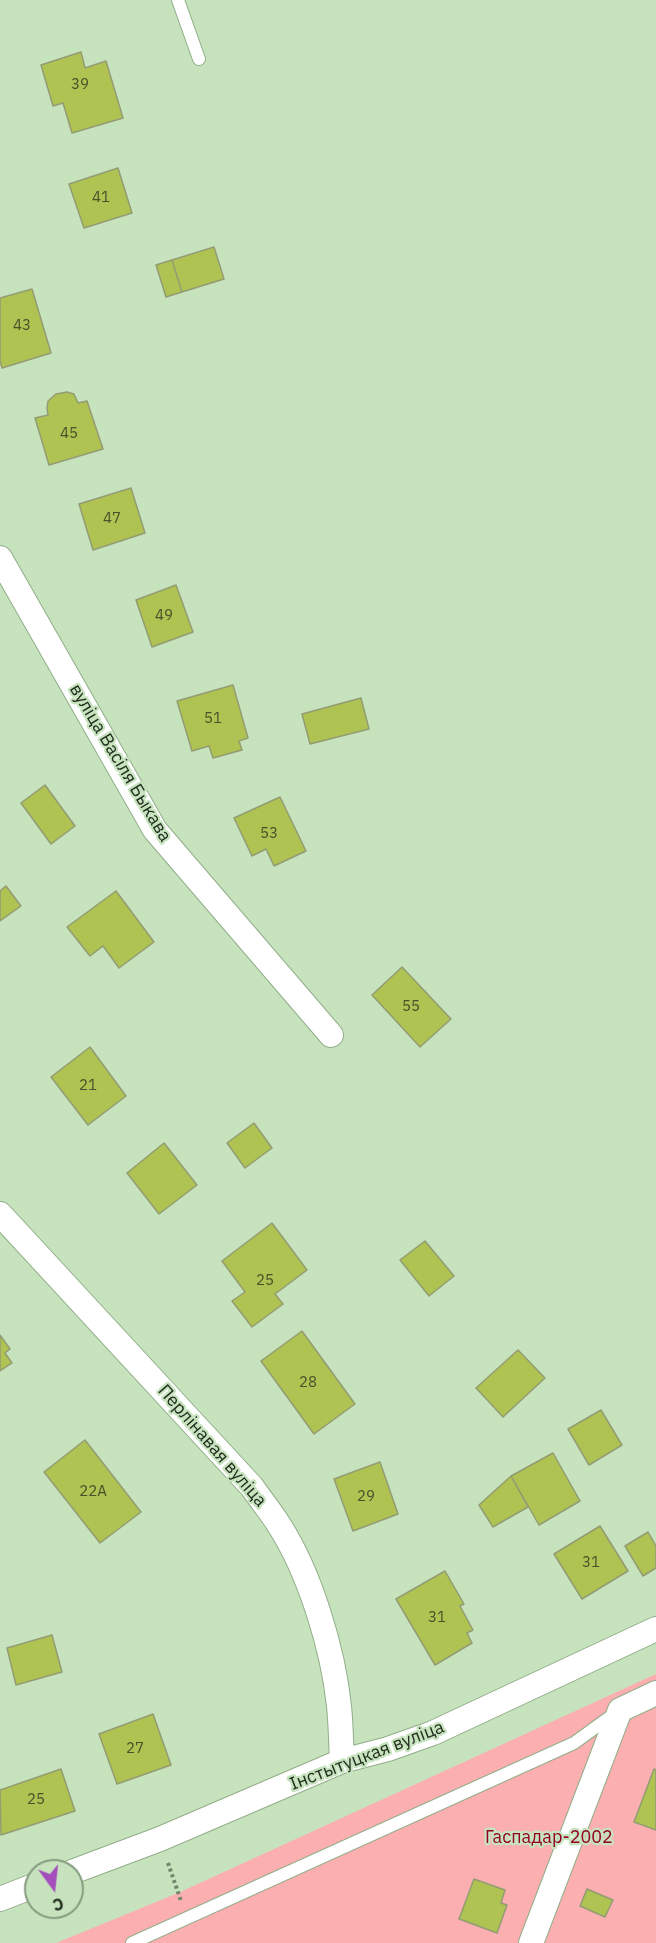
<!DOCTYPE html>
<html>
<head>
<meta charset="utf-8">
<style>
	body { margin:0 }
	#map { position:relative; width:656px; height:1943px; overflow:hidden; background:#c7e3be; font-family:"IBM Plex Sans",sans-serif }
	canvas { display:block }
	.north { position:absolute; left:24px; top:1859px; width:60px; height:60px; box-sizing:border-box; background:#c7e3be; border:2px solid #859a7e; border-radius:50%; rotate:165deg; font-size:16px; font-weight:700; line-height:24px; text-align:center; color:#222d1e }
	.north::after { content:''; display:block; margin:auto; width:21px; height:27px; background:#a44fbc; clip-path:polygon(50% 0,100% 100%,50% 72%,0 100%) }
</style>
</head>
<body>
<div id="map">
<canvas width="656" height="1943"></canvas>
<div class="north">С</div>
</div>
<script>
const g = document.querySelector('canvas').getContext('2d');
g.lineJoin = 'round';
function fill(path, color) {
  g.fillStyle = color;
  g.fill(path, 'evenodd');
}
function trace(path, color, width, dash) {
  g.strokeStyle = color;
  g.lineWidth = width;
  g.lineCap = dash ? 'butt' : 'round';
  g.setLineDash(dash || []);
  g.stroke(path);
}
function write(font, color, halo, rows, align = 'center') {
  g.font = font + ' "IBM Plex Sans",sans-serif';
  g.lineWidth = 4.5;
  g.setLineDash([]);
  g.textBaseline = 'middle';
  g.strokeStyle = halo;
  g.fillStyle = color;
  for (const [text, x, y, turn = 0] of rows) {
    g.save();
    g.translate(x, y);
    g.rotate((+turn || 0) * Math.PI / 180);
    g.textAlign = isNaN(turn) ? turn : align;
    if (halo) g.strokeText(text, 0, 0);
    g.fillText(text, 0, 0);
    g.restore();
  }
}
fill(new Path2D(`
	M656,1674V1943H56L178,1893Z`), '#fbafb0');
const building = new Path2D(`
	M81,52L85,68L106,61L123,118L72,133L63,103L53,106L41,65Z
	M118,168L132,213L84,228L69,184Z
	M214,247L224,279L182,292L172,260Z
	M172,260L182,292L166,297L156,265Z
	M32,289L51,353L2,368L0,361V298Z
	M67,392L74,394L78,403L87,401L103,449L49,465L35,418L48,415L47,408L48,401L56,394Z
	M131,488L145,533L93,550L79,504Z
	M176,585L193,632L152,647L136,600Z
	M233,685L248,738L239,741L242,750L213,758L209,746L192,751L177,701Z
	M361,698L369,729L310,744L302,714Z
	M45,785L75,826L51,844L21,803Z
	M280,797L306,851L274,866L266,849L252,856L234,818Z
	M6,886L21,906L0,921V891Z
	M116,891L154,942L119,968L103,946L90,956L67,927Z
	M402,967L451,1019L420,1047L372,995Z
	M90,1047L126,1096L88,1125L51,1077Z
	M254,1123L272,1148L245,1168L227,1143Z
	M164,1143L197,1185L159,1214L127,1173Z
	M272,1223L307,1270L275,1294L283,1304L252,1327L232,1301L245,1292L222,1261Z
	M425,1241L454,1276L429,1296L400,1260Z
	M302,1331L355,1404L314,1434L261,1361Z
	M0,1335L10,1349L5,1353L12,1363L0,1371Z
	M518,1350L545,1378L503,1417L476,1388Z
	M601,1410L622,1445L589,1465L568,1429Z
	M85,1440L141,1512L100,1543L44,1472Z
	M553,1453L580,1501L539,1525L511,1476Z
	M380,1462L398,1514L353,1531L334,1479Z
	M511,1476L528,1507L493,1527L479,1505Z
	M600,1526L628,1571L582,1599L554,1554Z
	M648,1532L656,1546V1568L643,1576L625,1546Z
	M445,1571L464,1604L460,1606L473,1630L467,1633L472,1643L435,1665L396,1599Z
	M52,1635L62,1672L16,1685L7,1648Z
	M153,1714L171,1765L117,1784L99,1734Z
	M61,1769L75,1811L1,1835L0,1790Z
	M654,1769L656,1770V1830L634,1822Z
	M474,1879L505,1890L501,1903L507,1905L497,1933L459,1919Z
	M587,1889L613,1900L605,1917L580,1906Z`);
fill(building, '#aec352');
trace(building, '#939c73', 1.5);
const service = new Path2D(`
	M178,0L199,59
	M132,1943L574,1743L614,1714`);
const minor = new Path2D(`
	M0,558L155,830L331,1035
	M0,1214L252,1487C261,1500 271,1512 279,1525C310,1573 333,1649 339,1706C341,1725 341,1743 342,1761
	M72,1872L160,1839L342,1761L388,1749L433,1733L656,1629
	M0,1899L36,1885
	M531,1943L620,1710L656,1693`);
trace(service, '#92ad89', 14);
trace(minor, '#92ad89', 26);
trace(new Path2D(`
	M168,1863L181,1901`), '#71856b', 4, [3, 3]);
trace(service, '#fff', 12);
trace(minor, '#fff', 24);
write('15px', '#45522b', null, [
	["39",80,85],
	["41",101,198],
	["43",22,326],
	["45",69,434],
	["47",112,519],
	["49",164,616],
	["51",213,719],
	["53",269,834],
	["55",411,1007],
	["21",88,1086],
	["25",265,1281],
	["28",308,1383],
	["22А",93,1492],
	["29",366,1497],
	["31",591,1563],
	["31",437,1618],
	["27",135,1749],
	["25",36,1800]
]);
write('18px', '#222d1e', '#c7e3be', [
	["вуліца Васіля Быкава",120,763,59],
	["Перлінавая вуліца",212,1446,49],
	["Інстытуцкая вуліца",367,1756,-21]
]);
write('18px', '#940026', '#c7e3be', [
	["Гаспадар-2002",549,1838]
]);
</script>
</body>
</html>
